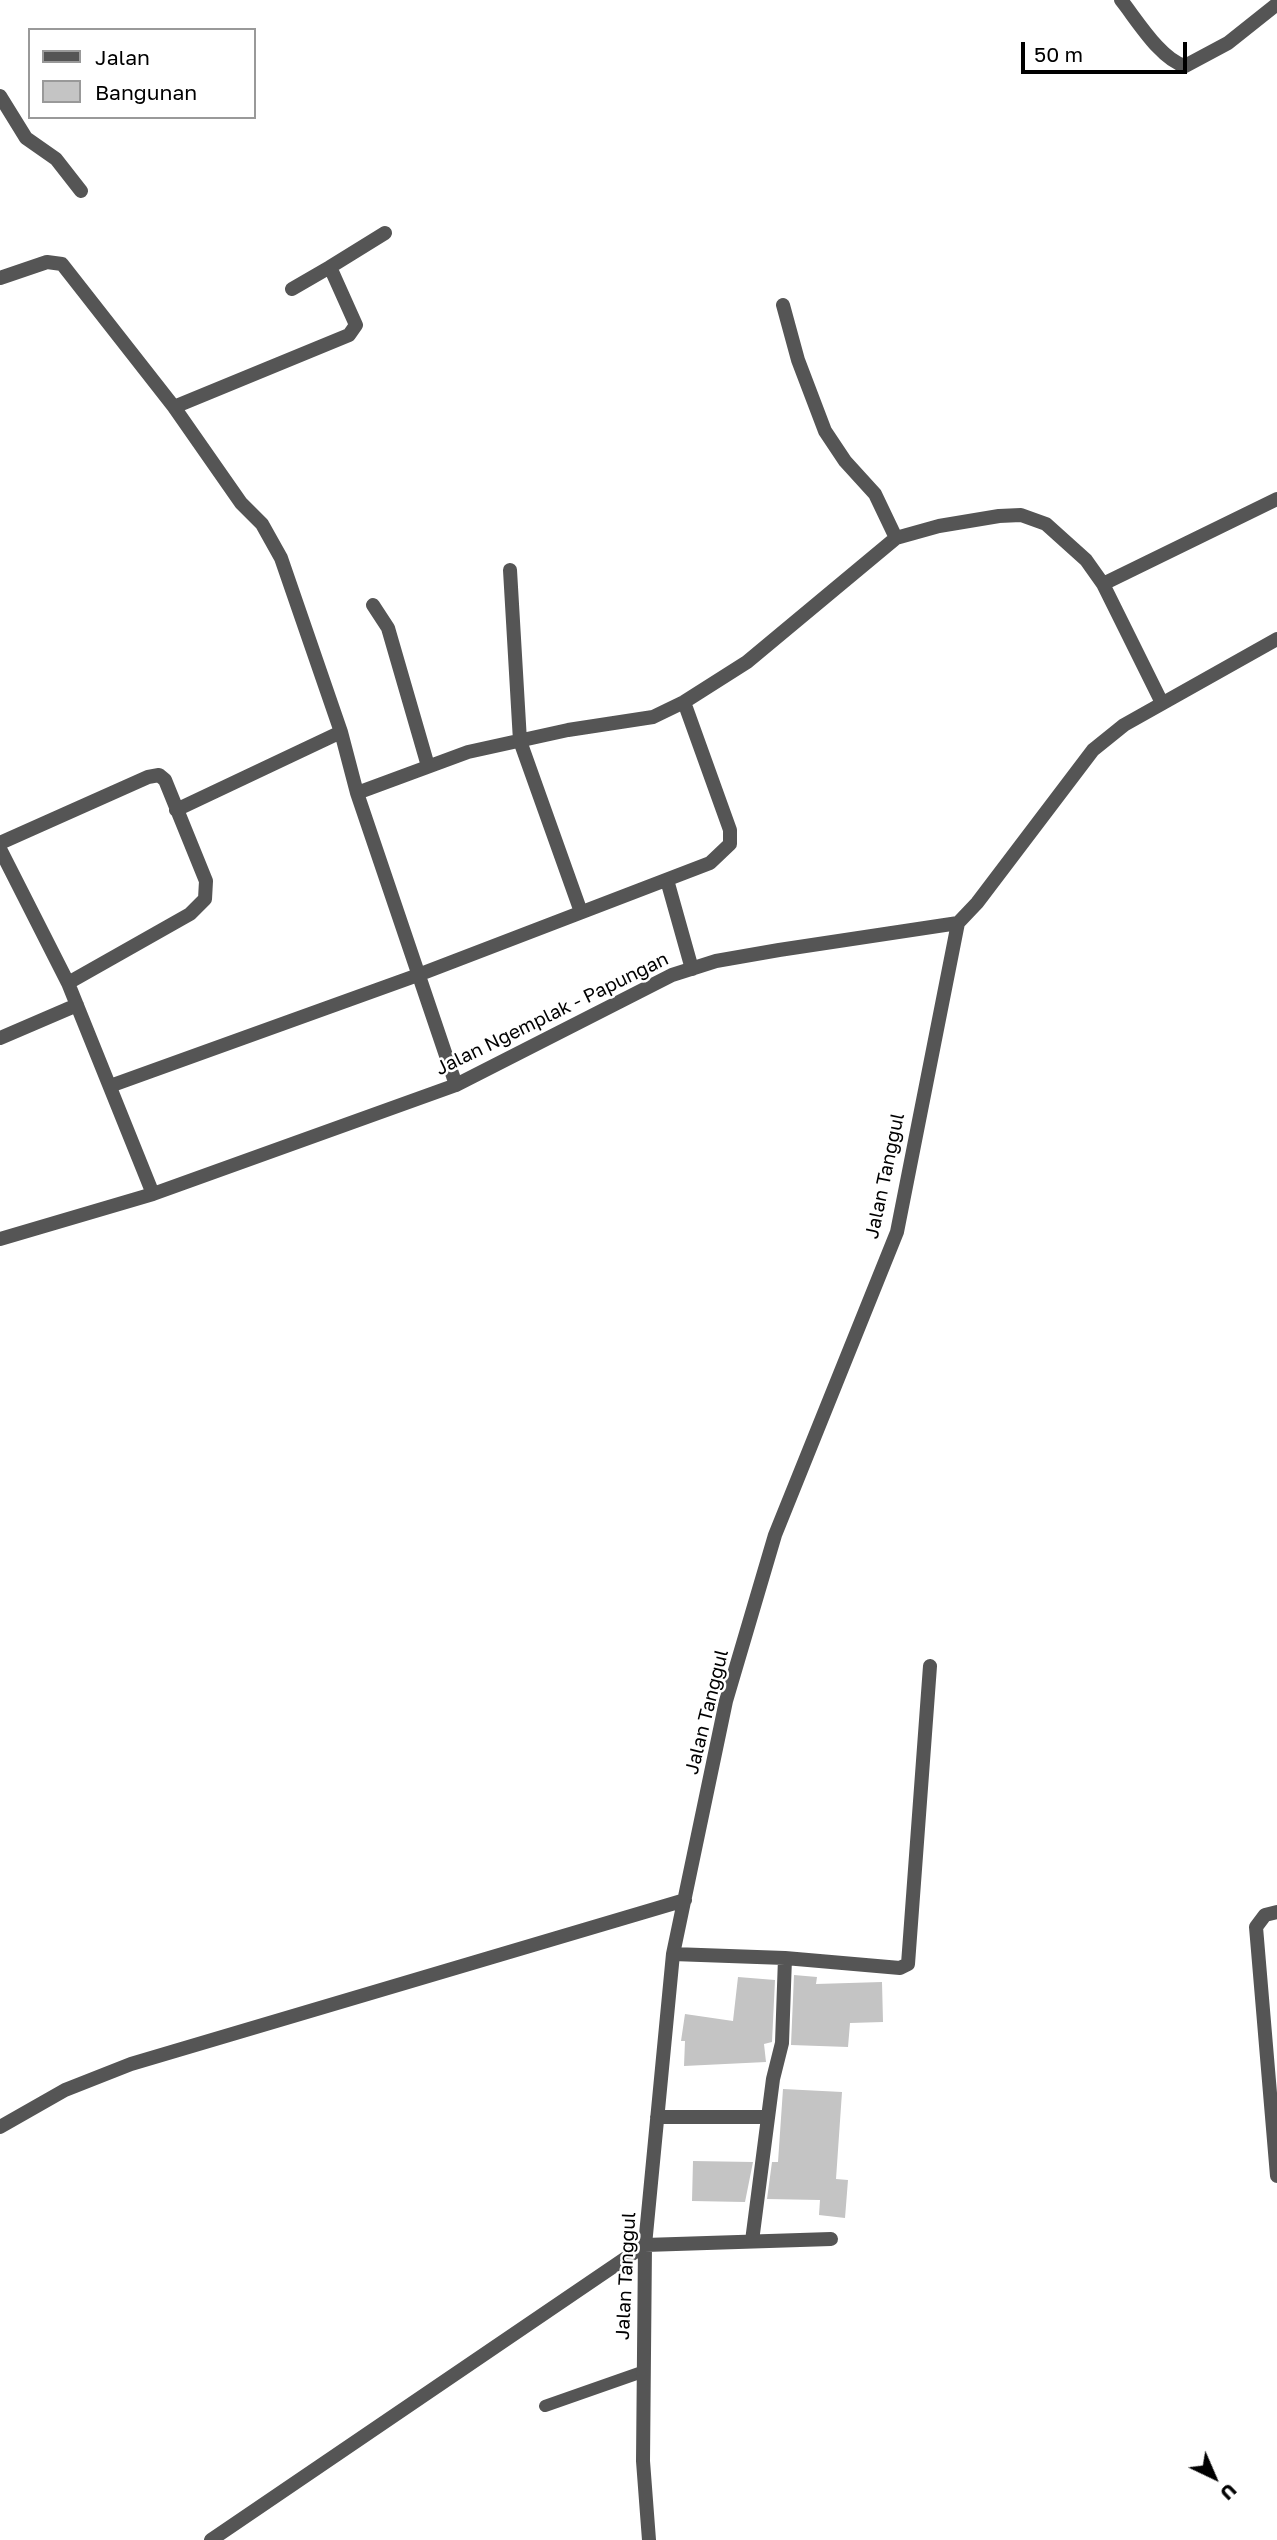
<!DOCTYPE html>
<html>
<head>
<meta charset="utf-8">
<style>
	body { margin:0 }
	#map { position:relative; width:1277px; height:2540px; overflow:hidden; background:#fff; font-family:"Golos Text",sans-serif }
	canvas { display:block }
	.legend { position:absolute; left:28px; top:28px; width:228px; height:91px; box-sizing:border-box; background:#fff; border:2px solid #999; margin:0; padding:9px 12px; list-style:none; font-size:21px; color:#000 }
	.legend li { display:flex; align-items:center; gap:14px; height:35px }
	.legend b { width:35px; border:2px solid #999 }
	.north { position:absolute; left:1179px; top:2442px; width:70px; height:70px; -webkit-text-stroke:5px #fff; paint-order:stroke; rotate:136deg; font-size:19px; font-weight:700; line-height:28px; text-align:center; color:#000 }
	.north::after { content:''; display:block; margin:auto; width:24px; height:32px; background:#000; clip-path:polygon(50% 0,100% 100%,50% 72%,0 100%) }
	.scale { position:absolute; left:1021px; top:42px; width:166px; height:32px; box-sizing:border-box; border:4px solid #000; border-top:0; padding-left:9px; font-size:21px; line-height:24px; white-space:nowrap; color:#000; -webkit-text-stroke:5px #fff; paint-order:stroke }
</style>
</head>
<body>
<div id="map">
<canvas width="1277" height="2540"></canvas>
<ul class="legend">
<li><b style="height:9px;background:#555"></b>Jalan</li>
<li><b style="height:19px;background:#c4c4c4"></b>Bangunan</li>
</ul>
<div class="north">U</div>
<div class="scale">50 m</div>
</div>
<script>
const g = document.querySelector('canvas').getContext('2d');
g.lineJoin = 'round';
function fill(path, color) {
  g.fillStyle = color;
  g.fill(path, 'evenodd');
}
function trace(path, color, width, dash) {
  g.strokeStyle = color;
  g.lineWidth = width;
  g.lineCap = dash ? 'butt' : 'round';
  g.setLineDash(dash || []);
  g.stroke(path);
}
function write(font, color, halo, rows, align = 'center') {
  g.font = font + ' "Golos Text",sans-serif';
  g.lineWidth = 5;
  g.setLineDash([]);
  g.textBaseline = 'middle';
  g.strokeStyle = halo;
  g.fillStyle = color;
  for (const [text, x, y, turn = 0] of rows) {
    g.save();
    g.translate(x, y);
    g.rotate((+turn || 0) * Math.PI / 180);
    g.textAlign = isNaN(turn) ? turn : align;
    if (halo) g.strokeText(text, 0, 0);
    g.fillText(text, 0, 0);
    g.restore();
  }
}
fill(new Path2D(`
	M794,1975L817,1977L816,1984L882,1982L883,2022L850,2023L848,2047L791,2045Z
	M738,1977L775,1980L772,2042L764,2044L766,2062L684,2066L685,2041H681L685,2014L733,2021Z
	M783,2089L842,2092L836,2179L848,2180L845,2218L819,2215L820,2200L767,2199L772,2162H778Z
	M693,2161L753,2162L745,2202L692,2201Z`), '#c4c4c4');
trace(new Path2D(`
	M545,2406L642,2372`), '#555', 12);
trace(new Path2D(`
	M1121,0C1137,20 1161,60 1185,66L1228,43L1277,4
	M0,96L26,138L56,159L81,191
	M0,278L47,262L62,264L174,407L241,503L262,524L281,558L341,732L357,793L456,1085
	M292,289L330,267
	M783,305L798,360L825,431L845,461L875,494L896,538
	M174,407L349,335L356,325L330,267L385,233
	M510,570L520,741L581,912
	M1103,584L1277,499
	M373,605L388,628L428,766
	M357,793L468,752L568,730L653,717L684,702L747,662L896,538L939,526L999,516L1021,515L1046,524L1086,560L1103,584L1162,703
	M176,810L341,732
	M0,843L148,777L159,775L165,780L206,881L205,899L190,914L68,983
	M0,849L68,983L153,1194
	M667,880L692,969
	M0,1038L77,1005
	M110,1086L418,975L710,863L730,844V830L684,702
	M0,1239L153,1194L456,1085L672,975L716,961L779,950L958,923L977,903L1093,750L1124,725L1277,639
	M1277,1912L1265,1915L1256,1927L1277,2176
	M673,1954L785,1958L900,1968L908,1964L930,1666
	M657,2117H768
	M0,2127L65,2090L131,2064L685,1900
	M752,2241L773,2079L782,2043L785,1958
	M211,2540L645,2245L831,2239
	M649,2540L643,2461L645,2245L673,1954L726,1701L775,1535L897,1232L958,923`), '#555', 14);
write('19px', '#000', '#fff', [
	["Jalan Ngemplak - Papungan",552,1014,-26],
	["Jalan Tanggul",885,1176,-78],
	["Jalan Tanggul",707,1712,-76],
	["Jalan Tanggul",626,2276,-87]
]);
</script>
</body>
</html>
